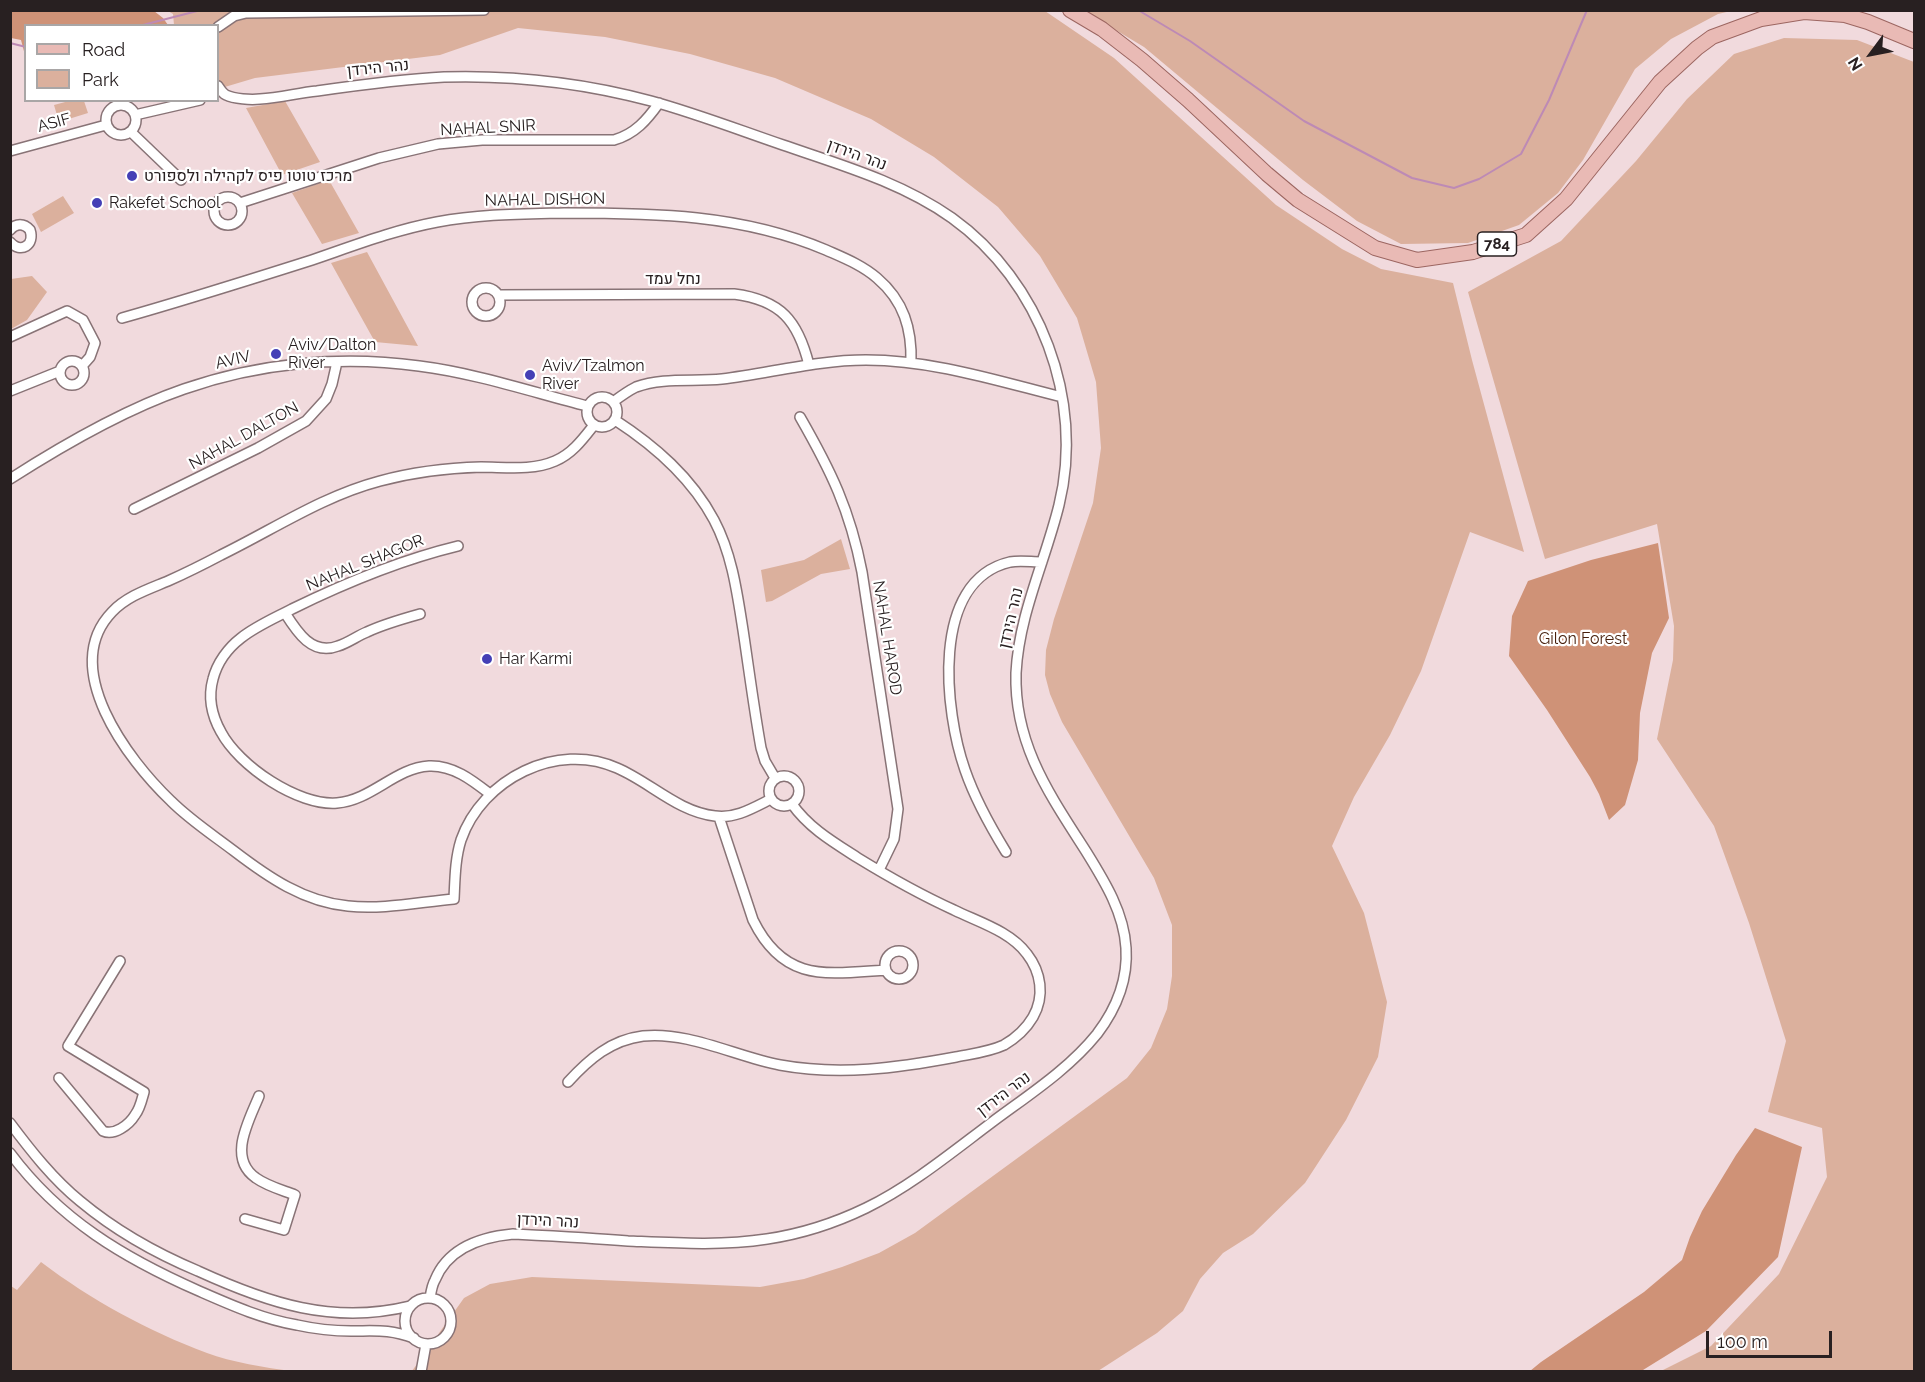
<!DOCTYPE html>
<html>
<head>
<meta charset="utf-8">
<style>
	body { margin:0 }
	#map { position:relative; width:1925px; height:1382px; overflow:hidden; background:#f1dadd; font-family:Raleway,sans-serif }
	canvas { display:block }
	.frame { position:absolute; inset:0; border:12px solid #282021; pointer-events:none }
	.legend { position:absolute; left:24px; top:24px; width:195px; height:78px; box-sizing:border-box; background:#fff; border:2px solid #a9a6a6; margin:0; padding:8px 10px; list-style:none; font-size:18px; color:#282021 }
	.legend li { display:flex; align-items:center; gap:12px; height:30px }
	.legend b { width:30px; border:2px solid #a9a6a6 }
	.north { position:absolute; left:1841px; top:24px; width:60px; height:60px; -webkit-text-stroke:4px #fff; paint-order:stroke; rotate:238deg; font-size:16px; font-weight:700; line-height:24px; text-align:center; color:#282021 }
	.north::after { content:''; display:block; margin:auto; width:21px; height:27px; background:#282021; clip-path:polygon(50% 0,100% 100%,50% 72%,0 100%) }
	.scale { position:absolute; left:1706px; top:1331px; width:126px; height:27px; box-sizing:border-box; border:3px solid #282021; border-top:0; padding-left:8px; font-size:18px; line-height:21px; white-space:nowrap; color:#282021; -webkit-text-stroke:4px #fff; paint-order:stroke }
</style>
</head>
<body>
<div id="map">
<canvas width="1925" height="1382"></canvas>
<div class="frame"></div>
<ul class="legend">
<li><b style="height:8px;background:#e9bab5"></b>Road</li>
<li><b style="height:16px;background:#dbb09d"></b>Park</li>
</ul>
<div class="north">N</div>
<div class="scale">100 m</div>
</div>
<script>
const g = document.querySelector('canvas').getContext('2d');
g.lineJoin = 'round';
function fill(path, color) {
  g.fillStyle = color;
  g.fill(path, 'evenodd');
}
function trace(path, color, width, dash) {
  g.strokeStyle = color;
  g.lineWidth = width;
  g.lineCap = dash ? 'butt' : 'round';
  g.setLineDash(dash || []);
  g.stroke(path);
}
function write(font, color, halo, rows, align = 'center') {
  g.font = font + ' Raleway,Heebo,sans-serif';
  g.lineWidth = 4.5;
  g.setLineDash([]);
  g.textBaseline = 'middle';
  g.strokeStyle = halo;
  g.fillStyle = color;
  for (const [text, x, y, turn = 0] of rows) {
    g.save();
    g.translate(x, y);
    g.rotate((+turn || 0) * Math.PI / 180);
    g.textAlign = isNaN(turn) ? turn : align;
    if (halo) g.strokeText(text, 0, 0);
    g.fillText(text, 0, 0);
    g.restore();
  }
}
fill(new Path2D(`
	M168,11H1045L1114,58L1276,205L1342,249L1381,269L1453,283L1472,360L1524,552L1470,532L1421,671L1390,735L1354,797L1332,846L1364,913L1387,1002L1378,1057L1346,1120L1305,1183L1253,1234L1223,1253L1200,1279L1183,1311L1157,1333L1098,1371H412L464,1298L490,1284L532,1277L760,1287L804,1279L842,1267L879,1253L915,1233L1127,1078L1151,1048L1167,1009L1172,976V925L1154,878L1062,722L1050,694L1045,675L1046,650L1054,619L1093,503L1101,448L1096,382L1077,318L1040,256L998,207L934,157L871,119L775,78L690,54L605,37L518,28L440,55L255,78L218,89V26L174,25L173,14Z
	M1084,11H1731L1718,14L1671,39L1635,69L1583,160L1558,193L1519,225L1468,243L1401,244L1357,221L1303,180L1144,47Z
	M1784,38L1857,40L1914,62V1371H1661L1711,1346L1779,1274L1827,1177L1822,1128L1768,1112L1786,1041L1749,923L1714,826L1657,739L1673,660L1674,626L1657,524L1545,559L1468,292L1561,241L1636,161L1687,99L1734,54Z
	M69,101H84L88,113L59,122L54,105Z
	M285,101L320,162L282,175L246,108Z
	M329,180L359,233L322,244L292,193Z
	M63,196L74,213L41,232L32,214Z
	M367,252L418,346L375,342L331,263Z
	M32,276L47,292L27,320L11,329V279Z
	M841,539L850,569L821,574L772,601L766,602L761,570L804,560Z
	M41,1262C91,1300 148,1331 207,1353C231,1362 266,1368 292,1371H11V1286L17,1290Z`), '#dbb09d');
fill(new Path2D(`
	M10,11H154L163,18L168,25L26,26L25,55L21,40L11,38Z
	M1658,543L1669,618L1652,653L1640,713L1638,760L1625,805L1609,820L1599,794L1590,777L1547,710L1509,656L1512,616L1528,581L1591,560Z
	M1755,1128L1802,1147L1778,1257L1706,1331L1643,1370L1639,1372L1530,1371L1541,1362L1644,1292L1682,1260L1690,1237L1702,1211L1736,1155Z`), '#cf9277');
trace(new Path2D(`
	M1138,10L1190,41L1304,121L1412,178L1454,188L1479,179L1521,154L1549,100L1587,10
	M139,26L201,10
	M10,43L26,47`), '#bd8ab5', 2);
const minor = new Path2D(`
	M218,27L234,16L246,13L484,10
	M218,86C220,89 222,93 226,95C234,99 251,100 260,99C279,98 298,93 317,91C359,85 402,79 444,77C513,75 584,83 651,101C695,113 739,130 783,145C841,165 901,182 952,218C1040,281 1085,400 1059,505C1045,562 1019,614 1016,673C1014,745 1050,795 1087,853C1105,882 1124,913 1126,948C1128,979 1116,1009 1097,1034C1068,1070 1027,1096 991,1123C951,1153 911,1186 866,1208C835,1223 801,1234 767,1239C721,1246 675,1243 628,1241C590,1238 551,1236 513,1234C481,1237 448,1248 435,1280C432,1285 431,1292 430,1298
	M106 120a15 15 0 1 1 30 0a15 15 0 1 1-30 0Z
	M135,115L200,100
	M131,132L181,180
	M10,151L106,125
	M214 211a14 14 0 1 1 28 0a14 14 0 1 1-28 0Z
	M240,203L379,158L438,144L482,140H614C635,134 647,120 659,103
	M10,230C16,223 24,223 30,230C35,245 21,254 10,242
	M472 302a14 14 0 1 1 28 0a14 14 0 1 1-28 0Z
	M498,295L734,294C781,300 798,321 809,365
	M122,318C186,300 249,280 312,260C353,246 394,230 437,222C479,214 521,214 564,213C654,213 741,214 826,250C844,258 862,265 877,278C904,301 912,329 911,363
	M10,337L67,311L83,320L95,343L90,357L82,366
	M60 373a12 12 0 1 1 24 0a12 12 0 1 1-24 0Z
	M10,391L60,371
	M587 412a15 15 0 1 1 30 0a15 15 0 1 1-30 0Z
	M613,402C621,396 628,391 636,387C663,377 694,382 722,379C770,373 818,360 866,360C933,360 998,381 1062,397
	M800,417C831,471 850,510 862,572L898,809L894,839L879,870
	M615,420C655,446 691,477 714,520C732,554 737,592 743,630C749,670 754,709 761,748L765,761L775,778
	M594,425C583,439 572,454 555,461C532,471 505,467 481,467C447,468 413,472 380,481C323,496 274,529 221,555C204,564 186,573 168,581C149,589 127,596 112,612C58,668 128,760 171,801C190,820 213,835 234,851C268,877 304,902 348,906C381,910 420,902 454,899C455,879 455,859 461,840C482,779 557,741 617,768C650,782 678,812 715,816C735,819 753,808 771,799
	M10,479C63,445 126,409 184,389C259,363 341,355 419,366C475,373 532,392 587,406
	M134,509L258,448L306,421L326,399L332,384L337,362
	M458,546C400,560 345,583 292,609C275,618 256,626 241,638C228,648 217,663 213,679C208,697 212,716 221,732C239,766 298,806 337,803C372,800 395,768 429,766C453,765 472,780 490,794
	M285,613C297,632 312,656 338,646C348,643 357,636 367,632C384,624 402,619 420,614
	M769 791a15 15 0 1 1 30 0a15 15 0 1 1-30 0Z
	M719,817L753,920C784,983 826,974 886,970
	M1006,852C990,826 975,799 965,770C945,713 929,581 1010,562C1020,560 1031,562 1042,562
	M885 965a14 14 0 1 1 28 0a14 14 0 1 1-28 0Z
	M59,1078L103,1131C114,1136 129,1125 135,1115C140,1109 142,1099 144,1092L68,1046L120,961
	M568,1082C589,1059 611,1040 643,1036C688,1031 737,1057 780,1065C840,1076 897,1068 956,1057C971,1054 989,1052 1004,1045C1016,1038 1026,1029 1033,1017C1045,996 1041,972 1027,954C1010,931 978,922 954,910C921,895 889,877 858,858C833,842 809,828 792,804
	M10,1123C31,1151 53,1179 80,1201C116,1231 155,1253 198,1271C268,1303 333,1325 410,1306
	M10,1153C60,1220 124,1258 199,1291C231,1305 262,1319 297,1325C315,1329 333,1331 351,1331C377,1331 389,1329 414,1338
	M245,1219L284,1230L295,1195C282,1190 267,1186 256,1178C227,1158 249,1121 259,1096
	M405 1321a23 23 0 1 1 46 0a23 23 0 1 1-46 0Z
	M421,1372L426,1344`);
const primary = new Path2D(`
	M1070,10L1102,29L1142,60L1188,100L1267,174L1298,200L1375,248L1417,260L1473,252L1526,235L1566,199L1660,82L1697,48L1712,37L1761,19L1804,12L1845,15L1868,22L1914,41`);
trace(minor, '#887376', 12);
trace(primary, '#9c6661', 16);
trace(minor, '#fff', 9);
trace(primary, '#e9bab5', 14);
for (const [x, y, r, color] of [
	[132,176,6,"#4440b6"],
	[97,203,6,"#4440b6"],
	[276,354,6,"#4440b6"],
	[530,375,6,"#4440b6"],
	[487,659,6,"#4440b6"]
]) {
  const dot = new Path2D();
  dot.arc(x, y, r, 0, 2 * Math.PI);
  g.fillStyle = color;
  g.fill(dot);
  trace(dot, '#fff', 2);
}
for (const [x, y, w] of [
	[1497,244,39]
]) {
  const box = new Path2D();
  box.roundRect(x - w / 2, y - 12, w, 24, 4.5);
  g.fillStyle = '#fff';
  g.fill(box);
  trace(box, '#282021', 1.5);
}
write('bold 15px', '#282021', null, [
	["784",1497,244]
]);
write('16px', '#282021', '#fff', [
	["נהר הירדן",378,68,-6],
	["ASIF",54,123,-15],
	["NAHAL SNIR",488,128,-3],
	["נהר הירדן",857,155,20],
	["NAHAL DISHON",545,200,-1],
	["נחל עמד",673,279],
	["AVIV",233,360,-13],
	["NAHAL DALTON",244,436,-29],
	["NAHAL SHAGOR",365,563,-22],
	["נהר הירדן",1011,618,-77],
	["NAHAL HAROD",887,638,81],
	["נהר הירדן",1004,1094,-37],
	["נהר הירדן",548,1221,3]
]);
write('16px', '#282021', '#fff', [
	["מרכז טוטו פיס לקהילה ולספורט",144,176],
	["Rakefet School",109,203],
	["Aviv/Dalton",288,345],
	["River",288,363],
	["Aviv/Tzalmon",542,366],
	["River",542,384],
	["Har Karmi",499,659]
], 'left');
write('16px', '#471f0b', '#fff', [
	["Gilon Forest",1583,639]
]);
</script>
</body>
</html>
